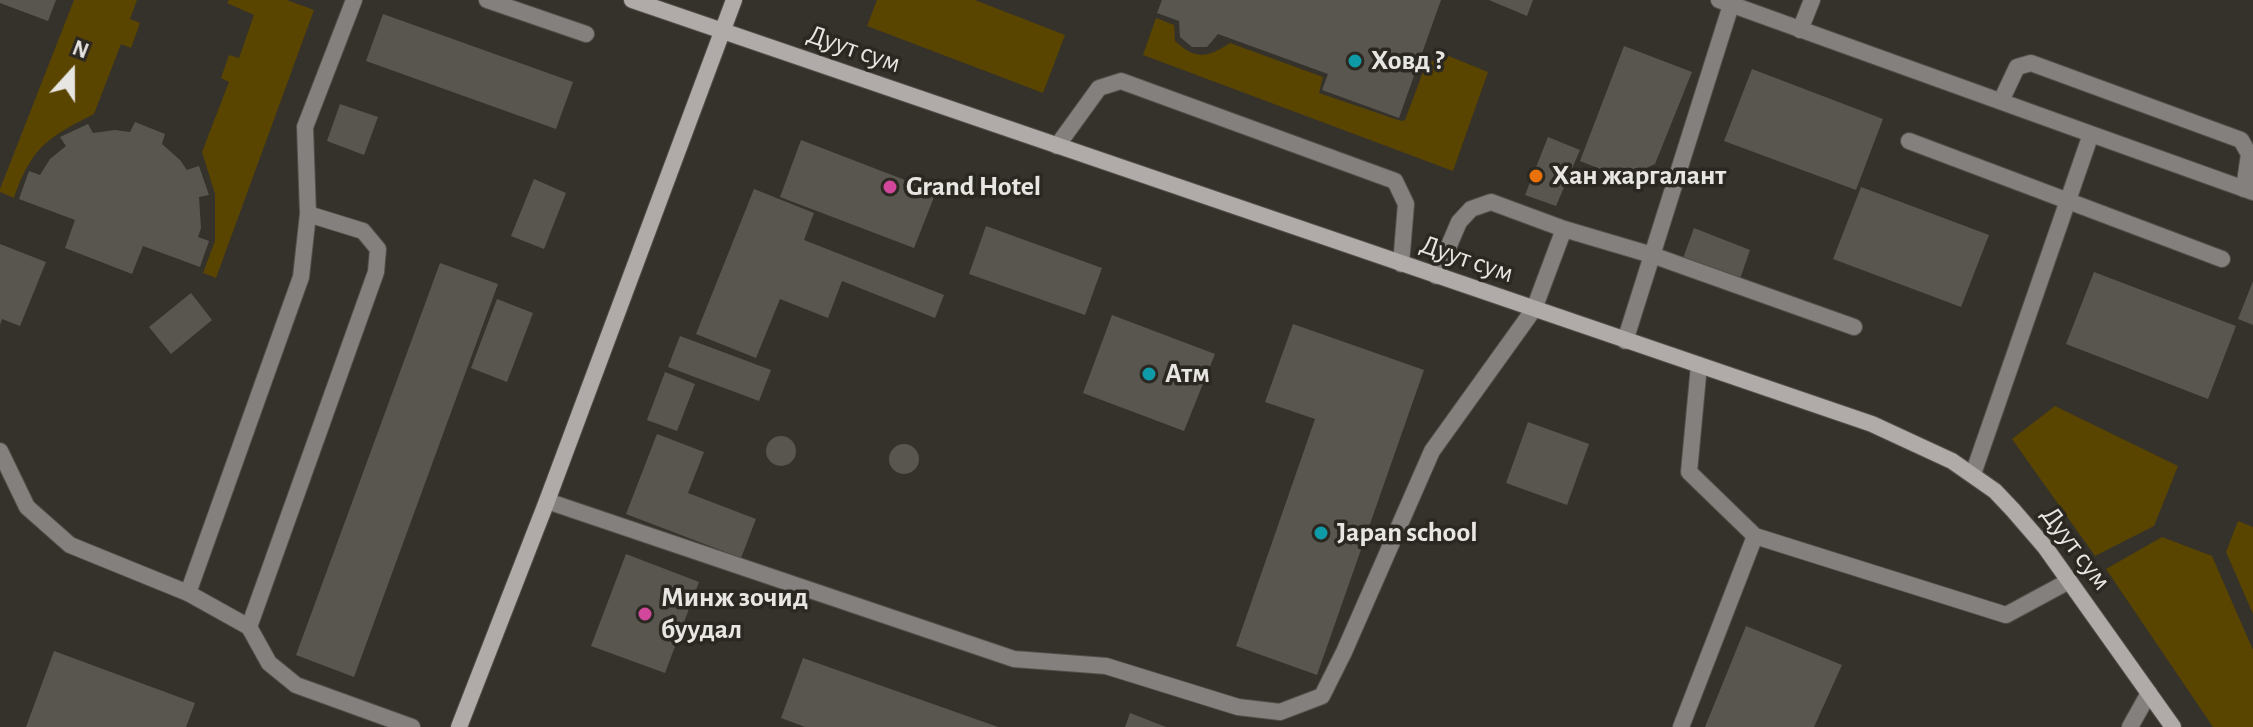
<!DOCTYPE html>
<html>
<head>
<meta charset="utf-8">
<style>
	body { margin:0 }
	#map { position:relative; width:2253px; height:727px; overflow:hidden; background:#35322c; font-family:"Alegreya Sans",sans-serif }
	canvas { display:block }
	.north { position:absolute; left:32px; top:32px; width:80px; height:80px; -webkit-text-stroke:6px #2b2822; paint-order:stroke; rotate:21deg; font-size:22px; font-weight:700; line-height:32px; text-align:center; color:#e8e6e2 }
	.north::after { content:''; display:block; margin:auto; width:28px; height:36px; background:#e8e6e2; clip-path:polygon(50% 0,100% 100%,50% 72%,0 100%) }
</style>
</head>
<body>
<div id="map">
<canvas width="2253" height="727"></canvas>
<div class="north">N</div>
</div>
<script>
const g = document.querySelector('canvas').getContext('2d');
g.lineJoin = 'round';
function fill(path, color) {
  g.fillStyle = color;
  g.fill(path, 'evenodd');
}
function trace(path, color, width, dash) {
  g.strokeStyle = color;
  g.lineWidth = width;
  g.lineCap = dash ? 'butt' : 'round';
  g.setLineDash(dash || []);
  g.stroke(path);
}
function write(font, color, halo, rows, align = 'center') {
  g.font = font + ' "Alegreya Sans",sans-serif';
  g.lineWidth = 7;
  g.setLineDash([]);
  g.textBaseline = 'middle';
  g.strokeStyle = halo;
  g.fillStyle = color;
  for (const [text, x, y, turn = 0] of rows) {
    g.save();
    g.translate(x, y);
    g.rotate((+turn || 0) * Math.PI / 180);
    g.textAlign = isNaN(turn) ? turn : align;
    if (halo) g.strokeText(text, 0, 0);
    g.fillText(text, 0, 0);
    g.restore();
  }
}
fill(new Path2D(`
	M74,0H137L130,19L140,23L131,48L121,44L94,114C47,138 32,147 14,198L0,192V189Z
	M229,0H287L314,10L216,278L203,273L215,241V194L202,152L229,82L221,78L229,55L239,58L254,15L227,3Z
	M877,0H975L1065,35L1043,93L867,26Z
	M1156,18L1174,25L1175,41C1196,60 1207,58 1230,43L1323,77L1319,93L1401,121L1405,120L1426,64L1446,55L1488,72L1453,171L1143,55Z
	M2055,406L2178,466L2154,526L2095,556L2012,439Z
	M2238,521L2253,527V614L2226,552Z
	M2162,537L2212,556L2253,650V727H2213L2106,569Z`), '#594400');
fill(new Path2D(`
	M0,0H56L48,21L0,3Z
	M1162,0H1441L1399,118L1322,90L1328,74L1218,34L1207,47H1192L1180,37L1179,21L1157,13Z
	M1489,0H1533L1527,16Z
	M383,14L573,82L556,129L366,61Z
	M1624,46L1692,72L1655,164L1623,178L1580,161Z
	M1752,69L1883,119L1856,190L1724,141Z
	M340,104L378,117L364,155L327,141Z
	M135,122L165,134L162,144L180,160L187,170L199,166L209,195L199,197L201,228L198,237L209,241L200,267L143,246L132,274L65,248L75,220L19,199L29,171L40,175L50,159L66,146L60,137L88,124L93,133L115,130L130,132Z
	M1548,137L1580,150L1556,206L1525,195Z
	M801,140L936,192L914,248L780,197Z
	M534,179L566,193L544,249L511,236Z
	M1861,187L1989,235L1961,307L1833,259Z
	M754,189L814,213L804,240L944,295L935,318L842,281L828,318L780,299L756,358L696,334Z
	M986,226L1102,268L1085,315L969,274Z
	M1694,228L1750,250L1739,282L1682,261Z
	M0,244L46,262L20,326L2,319L0,325Z
	M440,263L498,284L354,677L296,655Z
	M2094,272L2236,326L2208,399L2066,344Z
	M2253,281V325L2238,319Z
	M191,293L212,320L171,354L149,327Z
	M497,299L533,313L507,382L471,368Z
	M1112,315L1215,354L1184,431L1083,393Z
	M1293,324L1424,370L1317,675L1236,646L1315,419L1265,402Z
	M680,336L771,370L759,401L668,367Z
	M665,372L695,384L677,431L647,420Z
	M1528,422L1589,444L1567,505L1506,483Z
	M657,434L704,452L688,493L756,519L741,558L626,514Z
	M766 451a15 15 0 1 1 30 0a15 15 0 1 1-30 0Z
	M889 459a15 15 0 1 1 30 0a15 15 0 1 1-30 0Z
	M626,554L699,582L665,673L591,646Z
	M1746,626L1842,665L1814,727H1705Z
	M54,651L195,703L186,727H26Z
	M803,658L998,727H805L781,718Z
	M1130,713L1166,727H1125Z`), '#595650');
const lane = new Path2D(`
	M487,0L586,34
	M2001,101L2017,67L2031,63L2241,140L2249,154L2244,189
	M1909,141L2222,259
	M1057,146L1099,88L1121,81L1395,181L1406,204L1401,264
	M1436,276L1459,222L1471,209L1491,202L1564,229L1652,255L1854,327
	M1534,309L1564,229
	M1699,365L1689,472L1755,536L2006,615L2069,581
	M188,593L301,277L308,214L305,127L354,0
	M249,627L376,272L378,249L363,231L308,214
	M1681,727L1755,536
	M2130,727L2149,693`);
const street = new Path2D(`
	M1719,0L2091,134L1973,474
	M1800,30L1812,0
	M2091,134L2253,192
	M1625,341L1731,5
	M0,451L27,507L70,545L188,593L249,627L269,663L296,685L412,727
	M547,501L1014,659L1106,666L1238,707L1280,712L1322,696L1344,652L1432,451L1534,309`);
const secondary = new Path2D(`
	M632,0L1872,424L1952,461L1995,491L2013,510L2045,547L2173,727
	M459,727L547,501L734,0`);
trace(lane, '#524f49', 18);
trace(street, '#524f49', 18);
trace(secondary, '#524f49', 18);
trace(lane, '#83807e', 16);
trace(street, '#83807e', 16);
trace(secondary, '#b0aba8', 16);
for (const [x, y, r, color] of [
	[1355,61,8,"#0f9aa8"],
	[1536,176,8,"#e8710a"],
	[890,187,8,"#d1479c"],
	[1149,374,8,"#0f9aa8"],
	[1321,533,8,"#0f9aa8"],
	[645,614,8,"#d1479c"]
]) {
  const dot = new Path2D();
  dot.arc(x, y, r, 0, 2 * Math.PI);
  g.fillStyle = color;
  g.fill(dot);
  trace(dot, '#2b2822', 3);
}
write('28px', '#e8e6e2', '#2b2822', [
	["Дуут сум",854,49,19],
	["Дуут сум",1467,259,19],
	["Дуут сум",2076,548,53]
]);
write('bold 28px', '#e8e6e2', '#2b2822', [
	["Ховд ?",1371,61],
	["Хан жаргалант",1552,176],
	["Grand Hotel",906,187],
	["Атм",1165,374],
	["Japan school",1337,533],
	["Минж зочид",661,598],
	["буудал",661,630]
], 'left');
</script>
</body>
</html>
